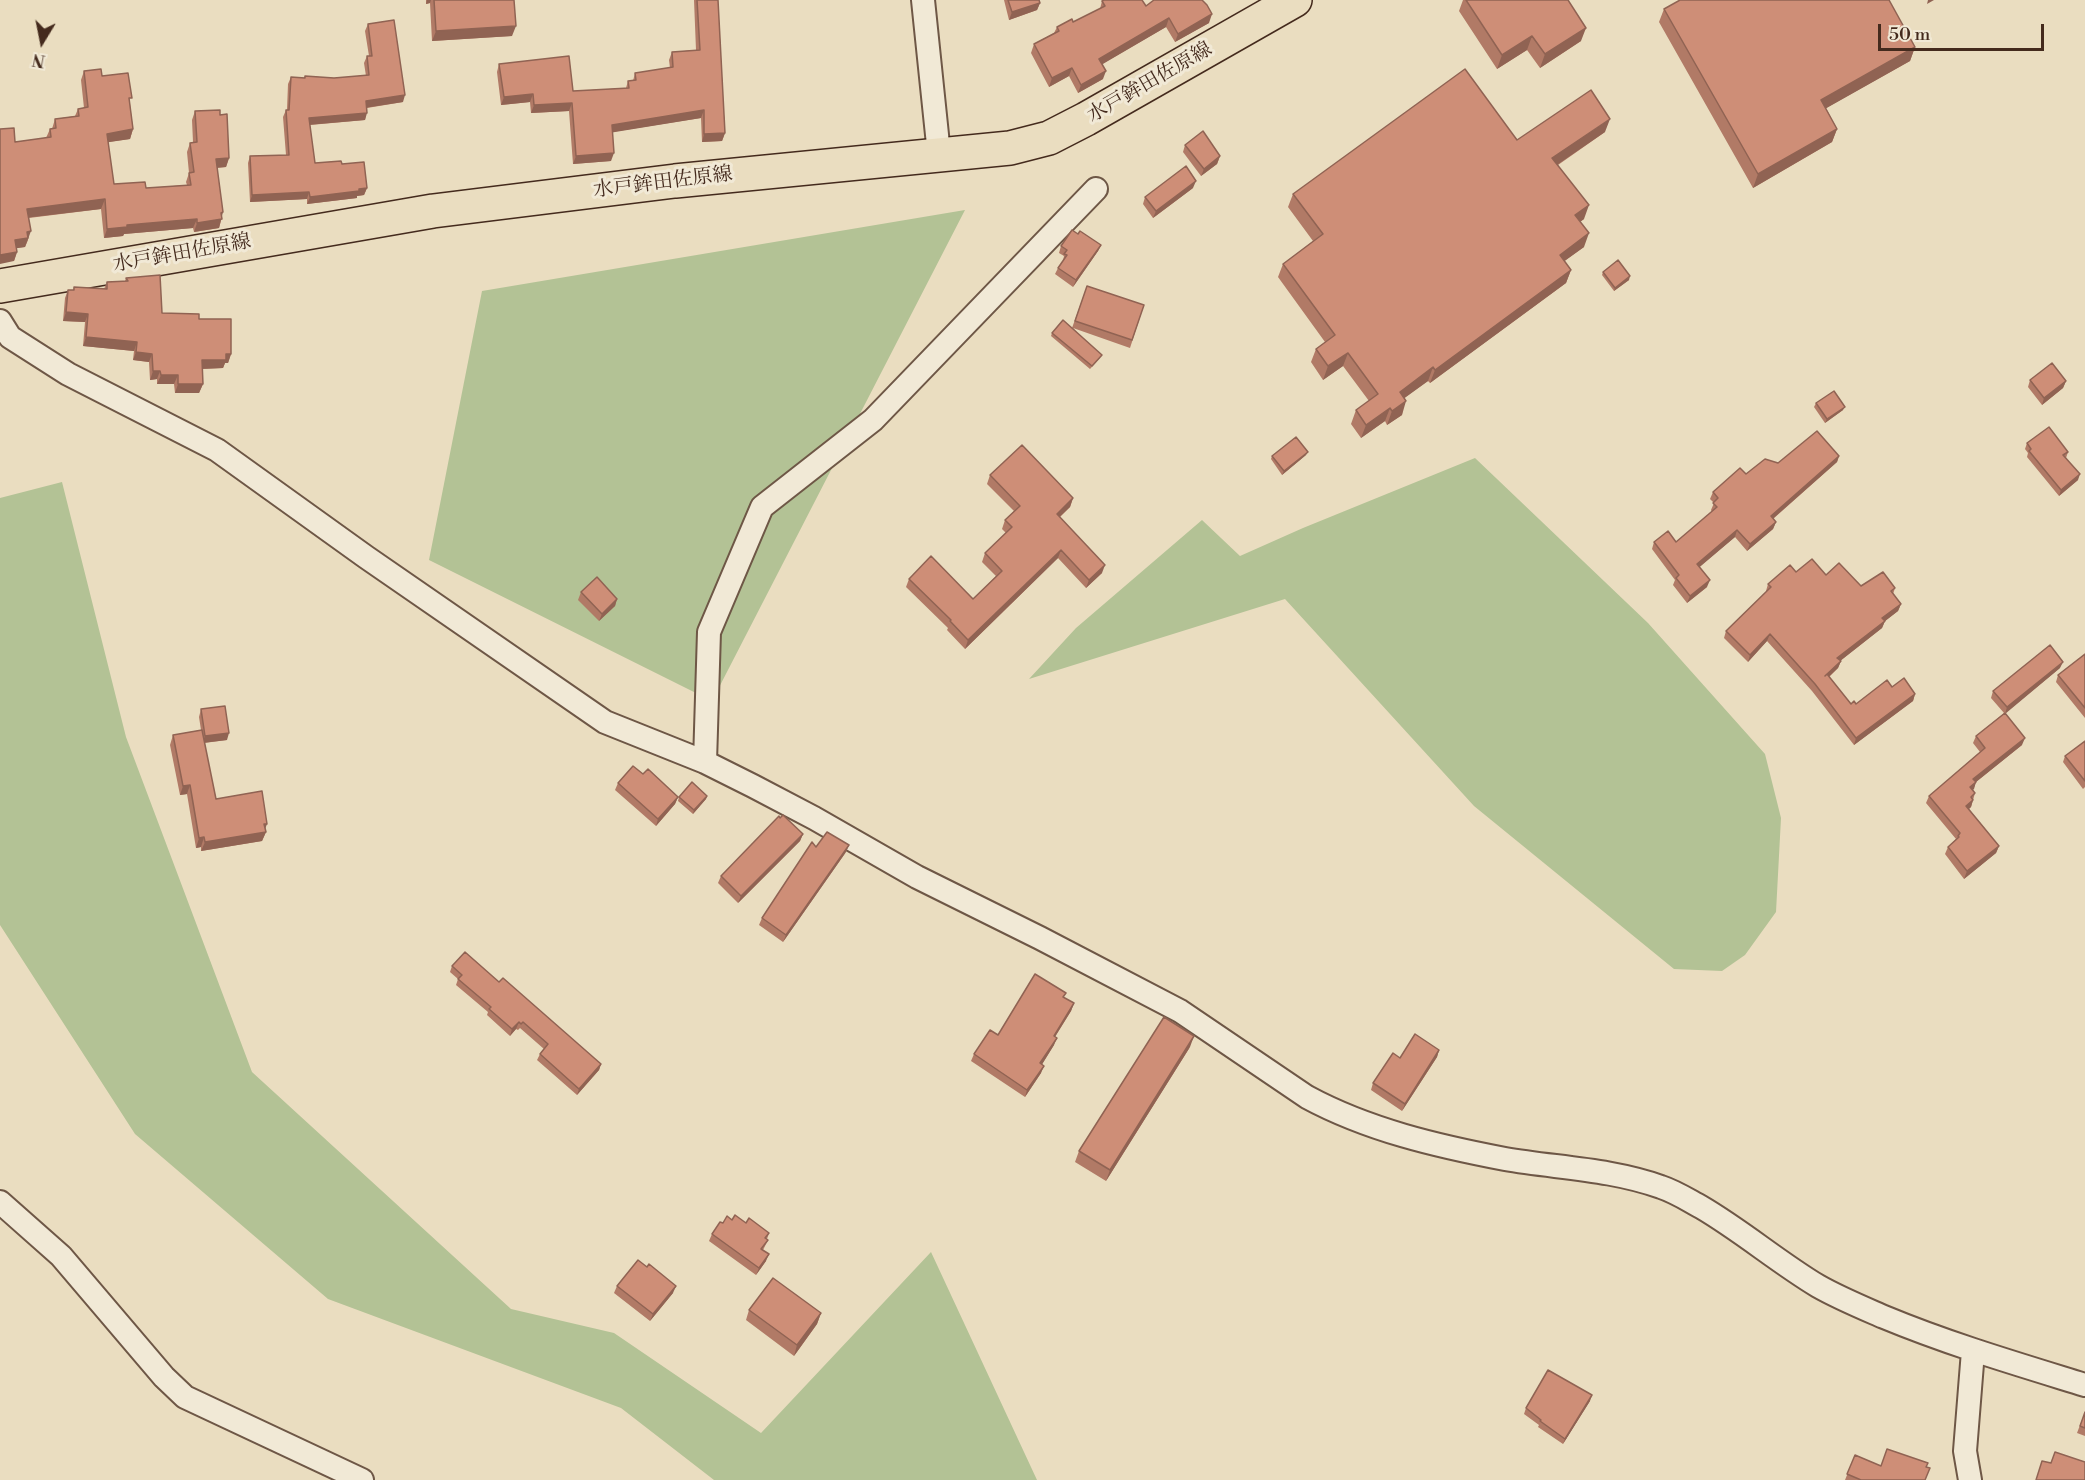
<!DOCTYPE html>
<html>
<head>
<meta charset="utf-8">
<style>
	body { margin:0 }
	#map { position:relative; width:2085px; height:1480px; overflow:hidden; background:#eaddc0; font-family:"Libre Bodoni",serif }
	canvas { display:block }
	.north { position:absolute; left:12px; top:12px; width:60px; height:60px; -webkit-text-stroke:4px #f1e9d6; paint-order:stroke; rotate:190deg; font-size:16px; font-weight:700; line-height:24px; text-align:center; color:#442a1d }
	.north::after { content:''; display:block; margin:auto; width:21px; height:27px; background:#442a1d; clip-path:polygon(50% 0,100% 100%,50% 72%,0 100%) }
	.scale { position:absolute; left:1878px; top:24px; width:166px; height:27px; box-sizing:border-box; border:3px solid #442a1d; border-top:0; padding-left:8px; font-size:18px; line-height:21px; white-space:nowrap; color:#442a1d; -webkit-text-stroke:4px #f1e9d6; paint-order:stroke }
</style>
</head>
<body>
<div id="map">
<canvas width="2085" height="1480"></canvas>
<div class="north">N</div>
<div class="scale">50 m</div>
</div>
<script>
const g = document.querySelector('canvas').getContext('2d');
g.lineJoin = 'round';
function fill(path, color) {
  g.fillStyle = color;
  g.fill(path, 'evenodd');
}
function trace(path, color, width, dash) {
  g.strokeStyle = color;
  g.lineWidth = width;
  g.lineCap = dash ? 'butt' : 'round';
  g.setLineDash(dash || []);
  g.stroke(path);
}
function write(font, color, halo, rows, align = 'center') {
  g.font = font + ' "Libre Bodoni","Noto Serif JP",serif';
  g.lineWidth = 6;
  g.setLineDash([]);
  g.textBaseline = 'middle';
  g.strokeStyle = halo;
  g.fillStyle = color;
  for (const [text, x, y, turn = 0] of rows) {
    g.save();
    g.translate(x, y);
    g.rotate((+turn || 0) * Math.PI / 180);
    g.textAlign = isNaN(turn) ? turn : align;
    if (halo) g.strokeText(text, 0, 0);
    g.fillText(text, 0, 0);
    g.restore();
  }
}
fill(new Path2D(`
	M965,210L712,701L429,560L482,291Z
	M1475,458L1648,623L1765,754L1781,818L1776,912L1745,955L1722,971L1674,969L1474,806L1285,599L1029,679L1076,628L1202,520L1240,556L1303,528Z
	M62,482L126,737L252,1072L511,1309L614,1333L761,1433L931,1252L1037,1480H714L621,1408L328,1299L135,1134L0,925V498Z`), '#b3c295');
const minor = new Path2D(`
	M923,0L939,154
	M0,321L10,337L68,374L217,450L366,557L605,722L705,762L753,786L814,818L917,877L1040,938L1180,1011L1307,1097C1368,1130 1437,1146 1505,1159C1557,1168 1611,1169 1661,1187C1676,1192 1688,1200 1701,1207C1742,1231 1778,1262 1818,1286C1839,1298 1861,1307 1884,1317C1949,1344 2017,1364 2085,1385
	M705,762L709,632L762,507L873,420L1096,189
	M0,1202L61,1256L164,1377L185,1397L362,1480
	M1970,1480L1965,1451L1973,1351`);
const primary = new Path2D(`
	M0,286L433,211L675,181L1010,148L1049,138L1086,119L1295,0`);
trace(minor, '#6e5746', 26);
trace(primary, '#442a1d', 36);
trace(minor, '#f1e9d6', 22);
trace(primary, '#eaddc0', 33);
fill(new Path2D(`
	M426,0H514L512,36L432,41L430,3L426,4Z
	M694,0H718L725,133L722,141L702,142L701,118L612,132L611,161L573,164L569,111L531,113L530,102L501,105L497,72L499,64L573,91L626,88L628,81H633L635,73L670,68L669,60L672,52L696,50Z
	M1004,0H1039L1040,3L1037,10L1009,20Z
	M1463,0H1568L1581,41L1540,68L1527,50L1497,69L1459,11Z
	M1102,1L1146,6L1209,23L1175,42L1166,27L1102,64L1103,79L1078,93L1069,76L1049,87L1031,53L1034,44L1054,33L1057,27L1073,22L1100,9Z
	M1664,9L1915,47L1910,61L1826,108L1837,129L1832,142L1753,188L1659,22Z
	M368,24L403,102L367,108L365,120L310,125L315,163L342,164L367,188L364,195L357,196V198L307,204V199L250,202L248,163L250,156L286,155L283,117L286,110H287L288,84L291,77L304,78L305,76L334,78L366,76L364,63L367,56H369L365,31Z
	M84,71L102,76L130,104L133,129L130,139L108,142L114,184L146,188L187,185L186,182L189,173L187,152L190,143L193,142L192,120L195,111L220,115L229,158L226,167L217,168L222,217L219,228L194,232L193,228L124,234L123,236L104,238L101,209L29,218L28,240L25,247L16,248L17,252L14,261L15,142L46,138L50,129H52L55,119L75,116L78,109L84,108L81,80Z
	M1605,132L1558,165L1584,219L1580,222L1584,247L1564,261L1571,270L1566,283L1430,383L1428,381L1404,398L1402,415L1387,425L1385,421L1361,438L1351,424L1356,410L1369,401L1343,366L1323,380L1311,362L1316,349L1325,342L1278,277L1283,264L1313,241L1288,207L1293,194L1517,140Z
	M1185,145L1220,156L1217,164L1201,176L1183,152Z
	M1193,188L1153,218L1143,204L1145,197Z
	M1078,234L1101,245L1098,251L1073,287L1055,274L1058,268L1063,261L1064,256L1059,253L1061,246Z
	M1603,272L1629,280L1614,291L1602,275Z
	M126,278L162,313L199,319L231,354L228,363H225L223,368L202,369L203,384L199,393H175L174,384H157V379L150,380L149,362L133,360L134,351L83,346L85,322L63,321L65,298L68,290H73L74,287L104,289L107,282L125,281Z
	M1087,286L1144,305L1130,348L1073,328L1100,358L1090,369L1051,336L1052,333L1072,328Z
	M2030,380L2066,381L2063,388L2042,405L2028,387Z
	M1816,403L1843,410L1825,423L1814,407Z
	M2027,443L2068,452L2066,458L2078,480L2059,496L2027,457L2028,453L2025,449Z
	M1306,455L1282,475L1271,459L1272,456Z
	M1839,456L1837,462L1773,519L1776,522L1773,529L1747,551L1735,537L1699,567L1707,587L1687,603L1673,585L1675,580L1652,549L1654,542H1676L1712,512L1711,510L1714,503L1710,499L1713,492L1746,474L1778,463Z
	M990,475L1073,498L1070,507L1060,517L1102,573L1086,588L1058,558L965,649L947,630L948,628L906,587L909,579L973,599L996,576L982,562L985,553L1006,533L1002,529L1005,520L1014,511L987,484Z
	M1796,572L1826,575L1861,586L1895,588L1893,594L1901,604L1898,611L1885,621L1882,628L1840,661H1841L1838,668L1829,677L1851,704H1856L1892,687L1915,694L1913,701L1854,745L1812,691L1767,641L1748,662L1724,638L1726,631L1767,591H1766L1768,584Z
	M581,592L617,599L615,606L599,621L578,600Z
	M2085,654V718L2056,682L2058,675Z
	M2060,668L2005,713L2022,745L1976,782L1973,790L1975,793L1971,807L1969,809L1999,846L1996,853L1964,879L1945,854L1948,847L1956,839L1926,803L1929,796L1980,752L1973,743L1976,736L2004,713L1991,698L1993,691Z
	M201,709L227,740L204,743L216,799L265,829L266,832L262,841L201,851V847L196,848L187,794L180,795L170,745L173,735L201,730L199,717Z
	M2085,741V787L2083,789L2063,762L2065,756Z
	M643,774L678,797L675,804L656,826L615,790L618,783Z
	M707,796L706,799L693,814L678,801L679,797Z
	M803,834L800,841L738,903L718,883L721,876Z
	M846,852L783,942L759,925L762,918Z
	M452,966L499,982L601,1064L599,1070L577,1095L537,1060L540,1054L544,1049L520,1028L518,1030L516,1029L510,1036L487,1015L488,1012L456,985L458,979L450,972Z
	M1064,998L1074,1003L1071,1011L1055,1037L1054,1045L1042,1064L1041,1073L1025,1097L971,1061L974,1054L998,1035Z
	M1190,1047L1106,1181L1075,1162L1079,1151Z
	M1439,1050L1437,1057L1402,1111L1371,1090L1373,1083L1400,1058Z
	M732,1220L746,1223L769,1233L767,1239L768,1240L763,1250L766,1261L756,1275L709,1241L712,1234L723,1223Z
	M617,1286L673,1293L650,1321L614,1293Z
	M749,1310L821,1313L817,1324L794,1356L746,1320Z
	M1590,1401L1563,1444L1538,1427L1539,1425L1524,1414L1526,1408Z
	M2085,1412V1436L2077,1433Z
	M1855,1455L1881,1466L1926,1467L1925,1480H1845Z`), '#b17a66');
fill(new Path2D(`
	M427,0H431L430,3L426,4Z
	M1928,0H1934L1927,4Z
	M1040,3L1037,10L1009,20L1012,12Z
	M1212,14L1209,23L1175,42L1178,34Z
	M1169,18L1166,27L1096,68L1099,59Z
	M516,26L512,36L432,41L436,31Z
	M1586,28L1581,41L1540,68L1545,54Z
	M1532,36L1527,50L1497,69L1502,55Z
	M1915,47L1910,61L1816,114L1821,100Z
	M1072,68L1069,76L1049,87L1052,78Z
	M1106,71L1103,79L1078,93L1081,85Z
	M533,94L530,102L501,105L504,97Z
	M405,95L403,102L364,108L366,101Z
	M572,103L569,111L531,113L534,105Z
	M704,110L701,118L609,133L612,125Z
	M367,113L365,120L307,125L309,118Z
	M1610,119L1605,132L1548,171L1552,158Z
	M133,129L130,139L103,143L107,134Z
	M1837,129L1832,142L1753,188L1758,174Z
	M725,133L722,141L702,142L704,134Z
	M614,153L611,161L573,164L576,156Z
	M1220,156L1217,164L1201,176L1204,169Z
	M229,158L226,167L212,168L216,159Z
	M1196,181L1193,188L1153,218L1156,211Z
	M367,188L364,195L357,196V198L307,204L310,197Z
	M309,192L307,199L250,202L252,195Z
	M105,199L101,209L24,218L27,209Z
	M1589,205L1584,219L1570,229L1575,215Z
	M223,212L219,228L194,232L197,223Z
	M197,219L193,228L124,234L123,236L104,238L107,229L127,225Z
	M31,231L25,247L11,249L15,240L27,232Z
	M1589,233L1584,247L1555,268L1560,255Z
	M1101,245L1098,251L1073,287L1076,280Z
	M17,252L14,261L0,264V255Z
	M1571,270L1566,283L1430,383L1435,370Z
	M1630,276L1629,280L1614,291L1615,288Z
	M66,312L88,314L85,322L63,321Z
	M86,337L137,342L134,351L83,346Z
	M136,352L152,354L149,362L133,360Z
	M1348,353L1343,366L1323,380L1328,366Z
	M226,354H231L228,363H225L223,368L199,369L202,360Z
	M1433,367L1428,381L1395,405L1400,392Z
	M153,371H160L157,379L150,380Z
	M161,375H178L174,384H157Z
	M2066,381L2063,388L2042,405L2044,398Z
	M178,384H203L199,393H175Z
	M1406,401L1402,415L1387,425L1392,411Z
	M1845,407L1843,410L1825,423L1827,419Z
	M1390,408L1385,421L1361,438L1366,425Z
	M1308,452L1306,455L1282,475L1284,471Z
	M1839,456L1837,462L1768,523L1771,516Z
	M2080,474L2078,480L2059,496L2061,490Z
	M1073,498L1070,507L1054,522L1057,514Z
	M1776,522L1773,529L1747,551L1750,544Z
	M1737,530L1735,537L1695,571L1697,564Z
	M1061,550L1058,558L965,649L968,640Z
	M1105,565L1102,573L1086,588L1089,580Z
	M1710,580L1707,587L1687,603L1690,596Z
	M617,599L615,606L599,621L602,614Z
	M1901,604L1898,611L1880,625L1882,618Z
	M1885,621L1882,628L1835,665L1837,658Z
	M1770,634L1767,641L1748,662L1750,655Z
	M1841,661L1838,668L1822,683L1825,676Z
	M2063,662L2060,668L2005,714L2007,707Z
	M1915,694L1913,701L1854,745L1856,738Z
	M229,733L227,740L202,743L205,736Z
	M2025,738L2022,745L1971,786L1973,779Z
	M1976,782L1974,789L1968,794L1970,787Z
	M190,785L187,794L180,795L183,786Z
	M707,796L706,799L693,814L694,810Z
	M678,797L675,804L656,826L658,819Z
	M1973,800L1971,807L1964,813L1966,806Z
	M264,824H267L264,832H266L262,841L201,851L205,842Z
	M803,834L800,841L738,903L741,896Z
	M204,837L201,847L196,848L199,838Z
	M849,845L846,852L783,942L786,935Z
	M1999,846L1996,853L1964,879L1967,871Z
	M1074,1003L1071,1011L1051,1043L1054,1036Z
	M519,1022L516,1029L510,1036L512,1029Z
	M1194,1036L1190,1047L1106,1181L1110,1170Z
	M1057,1038L1054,1045L1038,1071L1040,1063Z
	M1439,1050L1437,1057L1402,1111L1405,1104Z
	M601,1064L599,1070L577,1095L579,1089Z
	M1044,1066L1041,1073L1025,1097L1027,1090Z
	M769,1254L766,1261L756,1275L759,1268Z
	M676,1286L673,1293L650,1321L653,1314Z
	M821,1313L817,1324L794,1356L797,1345Z
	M1592,1395L1590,1401L1563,1444L1565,1439Z`), '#906353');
const building = new Path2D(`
	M434,0H514L516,26L436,31Z
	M697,0H718L725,133L704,134V110L612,125L614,153L576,156L572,103L534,105L533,94L504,97L499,64L569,56L573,91L629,88L628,81L636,80L635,73L673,67L672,52L700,50Z
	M1008,0H1039L1040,3L1012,12Z
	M1104,0H1142L1146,6L1154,0H1202L1207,5L1212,14L1178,34L1169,18L1099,59L1106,71L1081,85L1072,68L1052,78L1034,44L1059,31L1057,27L1072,19L1073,22L1105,6L1102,1Z
	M1466,0H1568L1586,28L1545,54L1532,36L1502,55Z
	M1680,0H1889L1915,47L1821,100L1837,129L1758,174L1664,9Z
	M394,20L405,95L366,101L367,113L309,118L315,163L341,161L342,164L364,162L367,188L359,189V191L310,197L309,192L252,195L250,156L289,155L286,110H289L291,77L305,78V76L334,78L369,75L367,56H372L368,24Z
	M101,69L102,76L128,73L132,98H129L133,129L107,134L114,184L145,182L146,188L191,185L189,173L194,172L190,143L197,142L195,111L220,110V115L227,114L229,158L216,159L223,212L221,213L222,219L197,223V219L127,225V227L107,229L105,199L27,209L31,231L27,232L28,238L15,240L17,252L0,255V129L14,128L15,142L51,137L50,129L56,128L55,119L79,116L78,109L88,107L84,71Z
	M1465,69L1517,140L1591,90L1610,119L1552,158L1589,205L1575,215L1589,233L1560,255L1571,270L1435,370L1433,367L1400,392L1406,401L1392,411L1390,408L1366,425L1356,410L1378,394L1348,353L1328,366L1316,349L1335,335L1283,264L1323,234L1293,194Z
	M1203,131L1220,156L1204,169L1185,145Z
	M1186,166L1196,181L1156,211L1145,197Z
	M1072,230L1078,234L1080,231L1101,245L1076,280L1058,268L1067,255L1064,254L1067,250L1061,246Z
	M1618,260L1630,276L1615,288L1603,272Z
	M160,275L162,313L199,314V319H231V354H226V360H202L203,384H178V375H161L160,371H153L152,354L136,352L137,342L86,337L88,314L66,312L68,290H74V287L107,289V282L128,281L126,278Z
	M1087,286L1144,305L1132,340L1075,321Z
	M1063,320L1102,355L1092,366L1052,333Z
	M2052,363L2066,381L2044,398L2030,380Z
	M1834,391L1845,407L1827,419L1816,403Z
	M2049,427L2068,452L2063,455L2080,474L2061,490L2029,451L2031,449L2027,443Z
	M1817,431L1839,456L1771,516L1776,522L1750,544L1737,530L1697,564L1710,580L1690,596L1676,578L1679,575L1654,542L1668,531L1676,542L1717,507L1713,503L1718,498L1713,492L1740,468L1746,474L1765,459L1778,463Z
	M1296,437L1308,452L1284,471L1272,456Z
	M1022,445L1073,498L1057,514L1105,565L1089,580L1061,550L968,640L950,621L951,620L909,579L931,556L973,599L1002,571L985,553L1012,527L1005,520L1020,506L990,475Z
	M1812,559L1826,575L1839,563L1861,586L1883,572L1895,588L1891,591L1901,604L1882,618L1885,621L1837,658L1841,661L1825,676L1827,674L1851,704L1854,701L1856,704L1887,680L1892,687L1904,678L1915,694L1856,738L1815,684L1770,634L1750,655L1726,631L1771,587L1768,584L1790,565L1796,572Z
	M597,577L617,599L602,614L581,592Z
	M2050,645L2063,662L2007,707L1993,691Z
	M2085,654V708L2058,675Z
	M225,706L229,733L205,736L201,709Z
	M2005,713L2025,738L1973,779L1976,782L1970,787L1975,793L1971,797L1973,800L1966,806L1999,846L1967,871L1948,847L1959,837L1958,836L1960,833L1929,796L1985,748L1976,736Z
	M202,730L216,799L262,791L267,824H264L266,832L205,842L204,837L199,838L190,785L183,786L173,735Z
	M2085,741V781L2065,756Z
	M633,766L643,774L648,769L678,797L658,819L618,783Z
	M692,782L707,796L694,810L679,797Z
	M783,815L803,834L741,896L721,876L779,816L780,818Z
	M827,832L849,845L786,935L762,918L812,842L816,847Z
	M465,952L499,982L503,978L601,1064L579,1089L540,1054L548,1044L523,1022L521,1024L519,1022L512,1029L489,1009L491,1007L458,979L462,975L452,966Z
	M1035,974L1066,993L1063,997L1074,1003L1054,1036L1057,1038L1040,1063L1044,1066L1027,1090L974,1054L990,1030L998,1035Z
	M1164,1017L1194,1036L1110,1170L1079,1151Z
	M1415,1034L1439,1050L1405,1104L1373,1083L1393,1053L1400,1058Z
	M735,1215L746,1223L749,1218L769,1233L765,1238L768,1240L761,1249L769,1254L759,1268L712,1234L720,1222L723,1223L727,1216L732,1220Z
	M638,1260L647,1267L649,1264L676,1286L653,1314L617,1286Z
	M773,1278L821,1313L797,1345L749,1310Z
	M1548,1370L1592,1395L1565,1439L1540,1421L1541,1420L1526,1408Z
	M2085,1412V1428L2080,1426Z
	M1887,1449L1928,1463L1926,1467L1930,1468L1925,1480H1861L1847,1474L1855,1455L1881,1466Z
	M2055,1452L2085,1462V1480H2036L2042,1461L2051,1463Z`);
fill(building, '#ce8e77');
trace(building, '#906353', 1.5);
write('20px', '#442a1d', '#f1e9d6', [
	["水戸鉾田佐原線",1150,83,-30],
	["水戸鉾田佐原線",663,183,-7],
	["水戸鉾田佐原線",182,254,-10]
]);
</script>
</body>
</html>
